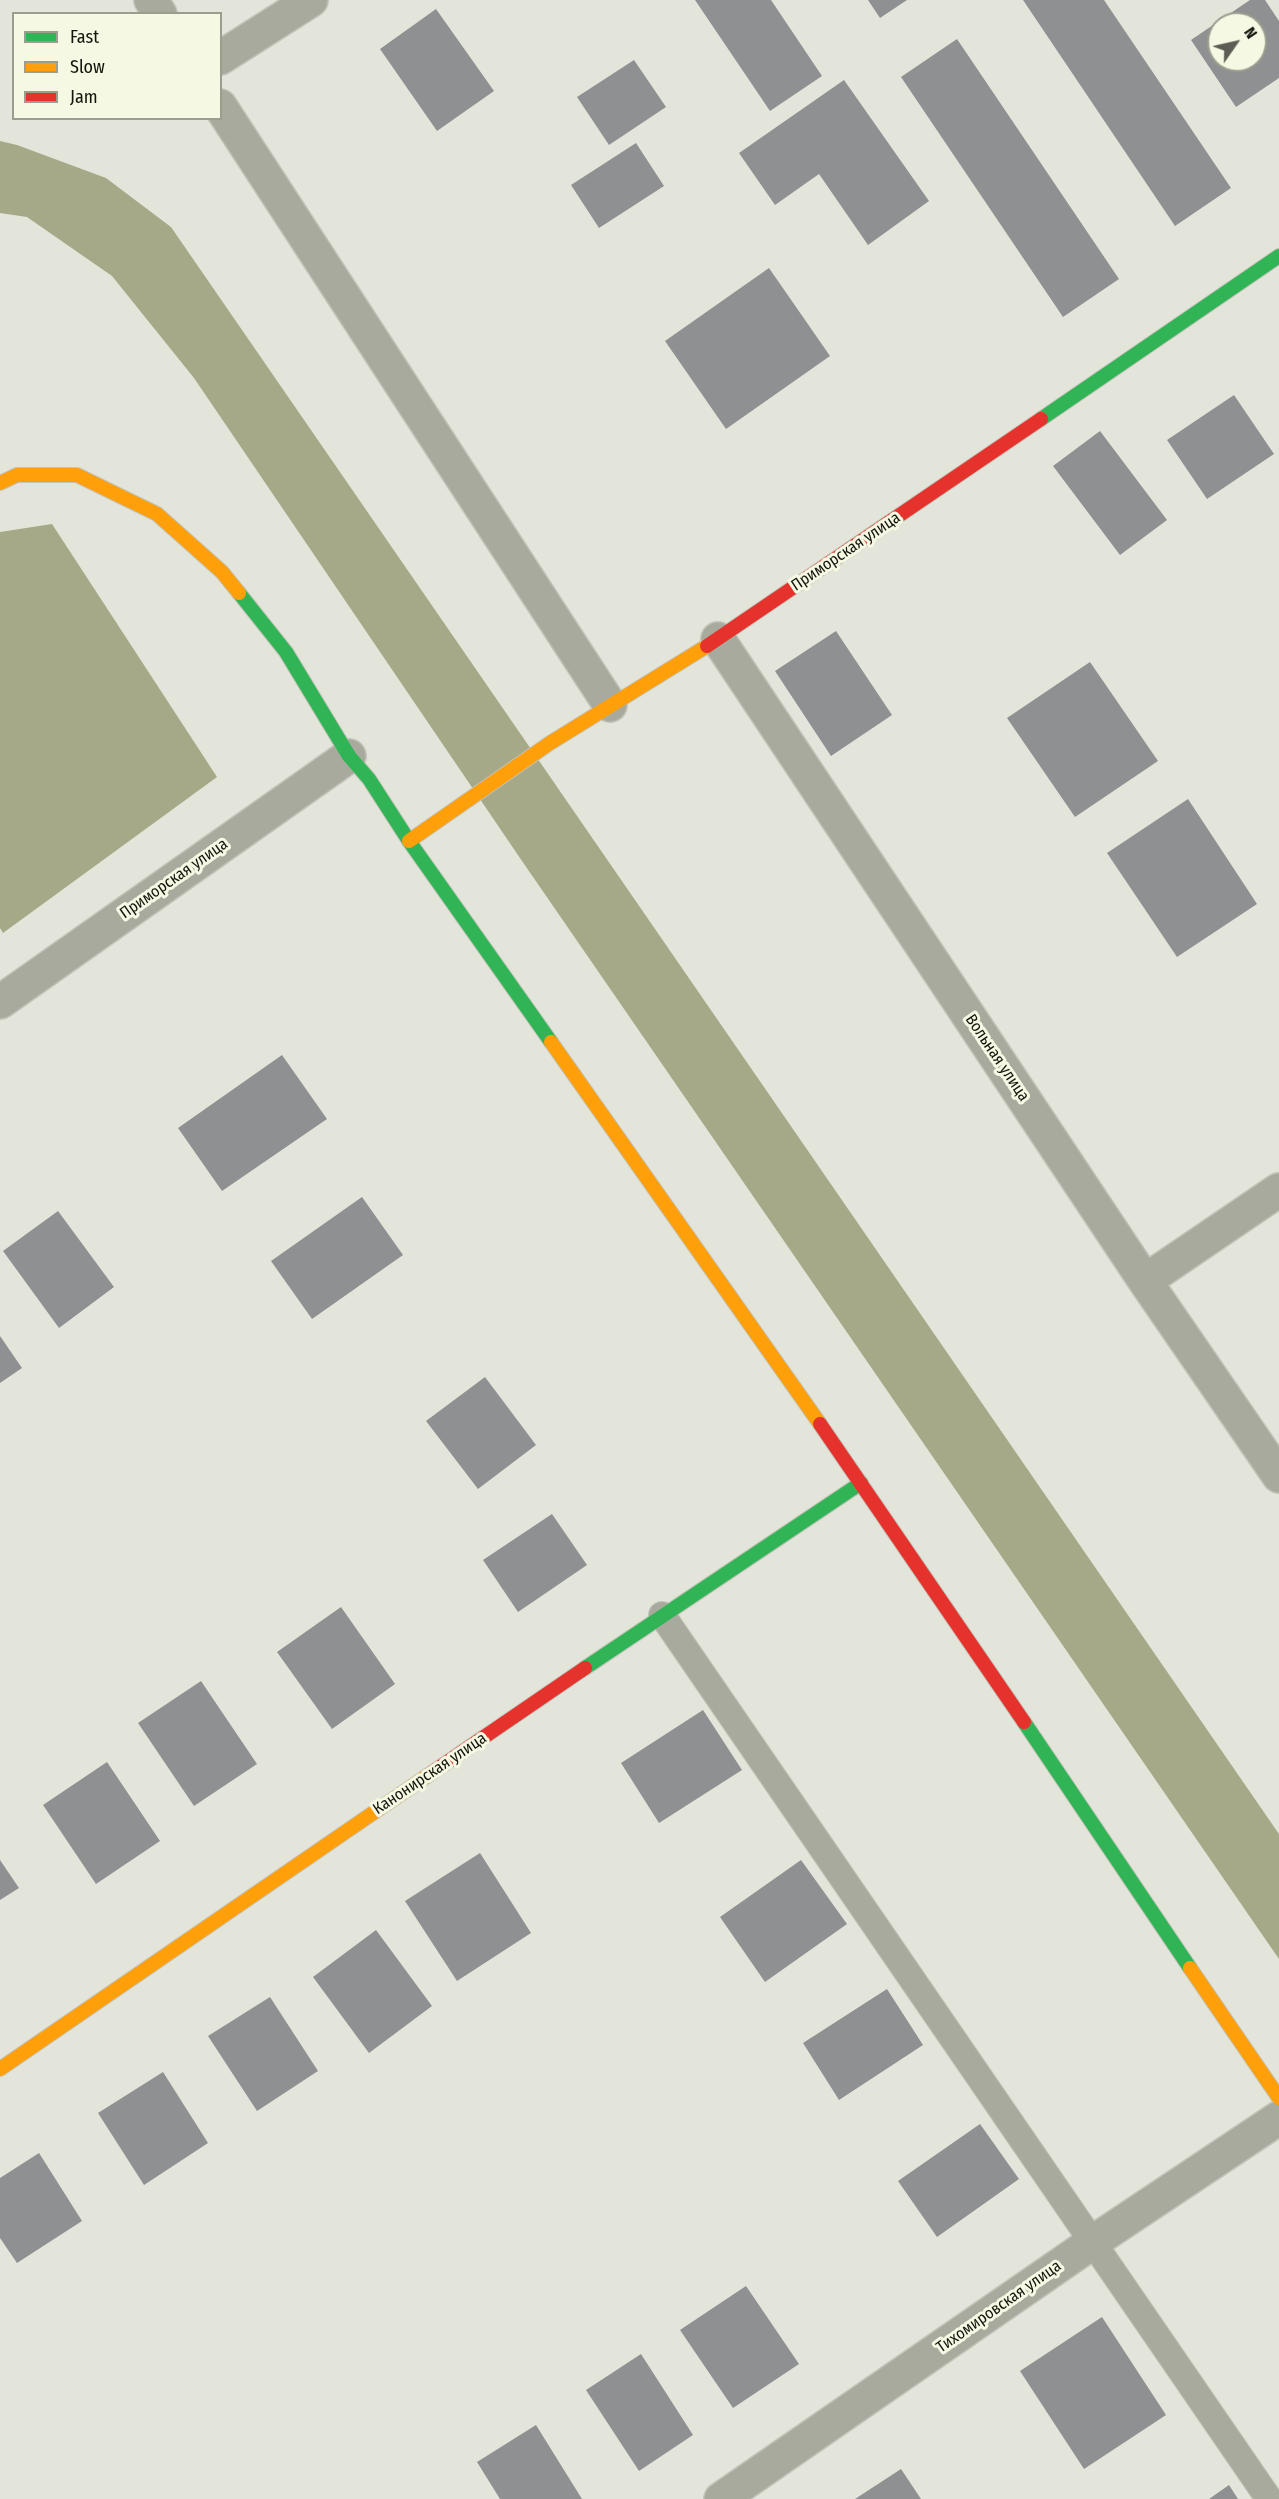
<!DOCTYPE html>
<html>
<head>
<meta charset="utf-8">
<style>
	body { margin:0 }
	#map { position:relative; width:1279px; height:2499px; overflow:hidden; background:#e4e5da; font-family:"Fira Sans Condensed",sans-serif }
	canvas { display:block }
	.legend { position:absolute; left:12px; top:12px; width:210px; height:108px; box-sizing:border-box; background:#f5f8e2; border:2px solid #9b9d8d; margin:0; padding:8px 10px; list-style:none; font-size:18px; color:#14140d }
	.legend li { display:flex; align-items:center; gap:12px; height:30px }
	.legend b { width:30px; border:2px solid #9b9d8d }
	.north { position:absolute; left:1207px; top:12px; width:60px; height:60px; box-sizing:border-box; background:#f5f8e2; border:2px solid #9b9d8d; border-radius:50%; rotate:56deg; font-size:16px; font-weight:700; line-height:24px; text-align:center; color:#14140d }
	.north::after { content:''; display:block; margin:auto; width:21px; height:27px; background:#5d5d55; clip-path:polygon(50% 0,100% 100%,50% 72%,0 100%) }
</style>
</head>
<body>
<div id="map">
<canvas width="1279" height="2499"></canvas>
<ul class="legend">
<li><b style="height:8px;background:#30b455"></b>Fast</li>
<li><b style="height:8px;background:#ff9f0a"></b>Slow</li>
<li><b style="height:8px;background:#e5322d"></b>Jam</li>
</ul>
<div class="north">N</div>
</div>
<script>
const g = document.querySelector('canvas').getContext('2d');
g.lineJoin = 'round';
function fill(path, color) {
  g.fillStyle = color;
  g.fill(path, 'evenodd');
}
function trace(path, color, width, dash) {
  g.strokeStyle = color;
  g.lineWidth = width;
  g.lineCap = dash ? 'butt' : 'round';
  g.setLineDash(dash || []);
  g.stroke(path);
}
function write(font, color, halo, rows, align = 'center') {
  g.font = font + ' "Fira Sans Condensed",sans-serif';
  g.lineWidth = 6;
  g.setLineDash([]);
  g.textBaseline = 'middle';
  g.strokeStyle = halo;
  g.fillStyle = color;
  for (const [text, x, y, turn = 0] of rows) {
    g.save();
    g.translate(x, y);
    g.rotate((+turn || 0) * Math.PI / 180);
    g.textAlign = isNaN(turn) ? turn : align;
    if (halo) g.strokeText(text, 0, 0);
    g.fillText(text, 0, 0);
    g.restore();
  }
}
fill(new Path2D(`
	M0,141L17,145L106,178L171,227L1279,1834V1959L522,861L194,378L112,276L27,217L0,213Z
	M52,524L217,777L3,933L0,928V532Z`), '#a5a987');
fill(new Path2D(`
	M695,0H771L822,76L770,111Z
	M868,0H907L880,18Z
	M1023,0H1104L1231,188L1175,226Z
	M1250,0H1265L1279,21V78L1236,107L1191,40ZM1219,24H1255V60H1219Z
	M436,9L494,91L437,131L380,49Z
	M957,39L1119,279L1063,317L901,77Z
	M634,60L666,107L609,145L577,97Z
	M844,80L929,201L868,245L819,174L775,205L739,153Z
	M636,143L664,186L599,228L571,185Z
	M769,268L830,356L726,429L665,341Z
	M1234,395L1274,454L1207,499L1167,440Z
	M1100,431L1167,520L1120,555L1053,466Z
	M836,631L892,715L831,756L775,671Z
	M1090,662L1158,761L1075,817L1007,718Z
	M1188,799L1257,904L1177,957L1107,853Z
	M282,1055L327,1119L222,1191L178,1128Z
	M362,1197L403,1255L312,1319L271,1261Z
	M58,1211L114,1287L59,1328L3,1251Z
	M0,1336L22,1368L0,1383Z
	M485,1377L536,1445L478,1489L426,1421Z
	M552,1514L587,1565L518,1612L483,1560Z
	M341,1607L395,1684L332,1729L277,1652Z
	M201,1681L257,1764L194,1806L138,1723Z
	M703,1710L742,1770L659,1823L621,1763Z
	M107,1762L160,1841L96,1884L43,1805Z
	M480,1853L531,1933L457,1981L405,1901Z
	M0,1860L19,1888L0,1900Z
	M801,1860L847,1924L765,1982L720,1917Z
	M376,1930L432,2006L369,2053L313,1977Z
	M887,1989L923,2045L839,2100L803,2043Z
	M270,1997L318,2071L257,2111L208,2036Z
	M163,2072L208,2143L144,2185L98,2113Z
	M980,2124L1019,2179L937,2237L898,2181Z
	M39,2153L82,2221L17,2263L0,2238V2178Z
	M746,2286L799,2364L733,2408L680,2330Z
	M1102,2317L1166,2415L1084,2469L1020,2371Z
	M641,2354L693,2435L639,2471L586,2390Z
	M536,2425L582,2499H500L477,2462Z
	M901,2469L921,2499H855Z
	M1229,2485L1238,2499H1209Z`), '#8e9092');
const lane = new Path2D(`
	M662,1615L1269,2499`);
const street = new Path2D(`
	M151,0L160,14
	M220,58L311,0
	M220,106L610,705
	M718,639L1145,1281L1279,1476
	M0,1002L349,756
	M1145,1281L1279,1190
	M721,2499L1093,2242L1279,2118`);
const fast = new Path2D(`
	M1041,419L1279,256
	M239,593L286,652L349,756L369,779L409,841L551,1042
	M585,1668L861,1483
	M1024,1722L1190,1968`);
const slow = new Path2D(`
	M0,483L17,475H77L157,514L222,572L239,593
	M409,841L550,743L707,646
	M551,1042L820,1424
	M1190,1968L1279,2098
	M0,2069L427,1776`);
const jam = new Path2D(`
	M707,646L1041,419
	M820,1424L1024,1722
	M427,1776L585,1668`);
trace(lane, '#c2c3ba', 28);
trace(street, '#c2c3ba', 36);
trace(fast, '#c2c3ba', 16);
trace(slow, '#c2c3ba', 16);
trace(jam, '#c2c3ba', 16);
trace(lane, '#a9aa9e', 26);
trace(street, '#a9aa9e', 33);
trace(fast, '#30b455', 14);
trace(slow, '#ff9f0a', 14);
trace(jam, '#e5322d', 14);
write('16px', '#14140d', '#f5f8e2', [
	["Приморская улица",846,552,-34],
	["Приморская улица",174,879,-35],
	["Вольная улица",997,1058,56],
	["Канонирская улица",430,1774,-34],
	["Тихомировская улица",999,2307,-35]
]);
</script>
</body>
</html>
